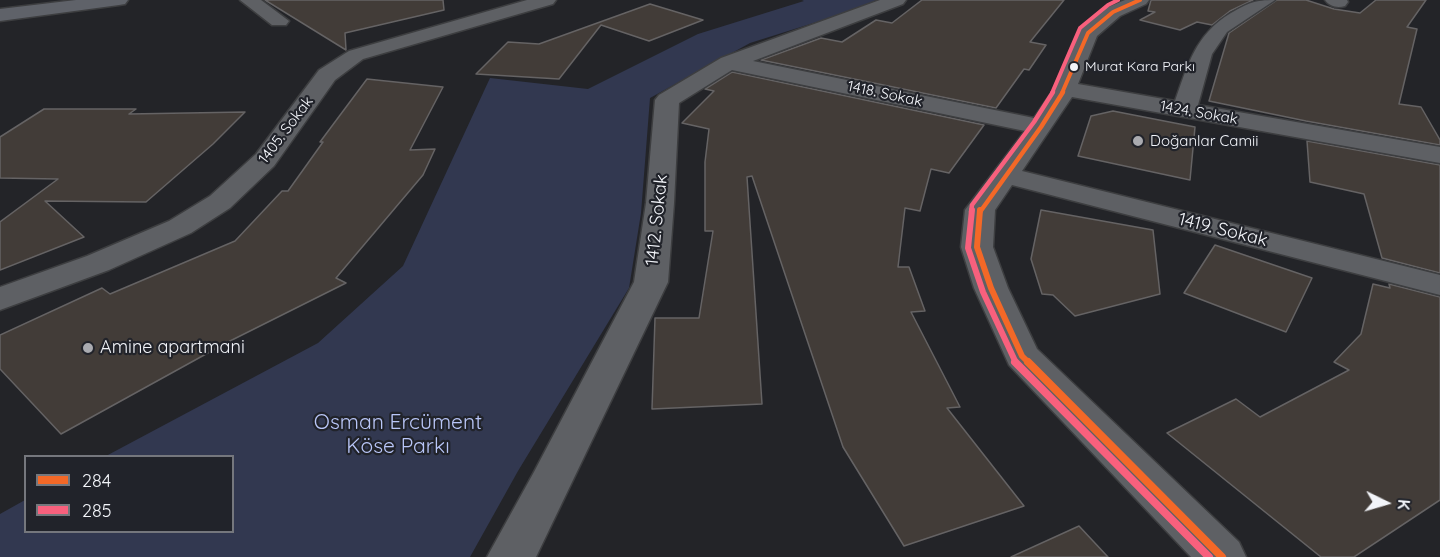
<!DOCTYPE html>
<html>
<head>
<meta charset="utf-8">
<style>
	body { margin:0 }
	#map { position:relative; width:1440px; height:557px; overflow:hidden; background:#232428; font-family:Quicksand,sans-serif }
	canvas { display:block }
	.legend { position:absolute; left:24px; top:455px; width:210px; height:78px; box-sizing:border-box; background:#21232a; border:2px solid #75777d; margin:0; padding:8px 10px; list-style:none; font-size:18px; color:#f2f4f9 }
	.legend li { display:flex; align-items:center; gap:12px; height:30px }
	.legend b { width:30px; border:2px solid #75777d }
	.north { position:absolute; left:1356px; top:473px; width:60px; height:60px; -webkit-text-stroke:4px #21232a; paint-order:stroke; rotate:95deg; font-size:16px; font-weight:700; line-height:24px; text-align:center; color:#f2f4f9 }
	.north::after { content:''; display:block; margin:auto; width:21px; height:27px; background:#f2f4f9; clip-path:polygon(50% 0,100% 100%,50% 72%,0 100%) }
</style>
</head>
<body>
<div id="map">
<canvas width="1440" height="557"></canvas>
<ul class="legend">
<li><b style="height:8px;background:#f36827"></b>284</li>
<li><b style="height:8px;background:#f8607d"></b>285</li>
</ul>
<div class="north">K</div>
</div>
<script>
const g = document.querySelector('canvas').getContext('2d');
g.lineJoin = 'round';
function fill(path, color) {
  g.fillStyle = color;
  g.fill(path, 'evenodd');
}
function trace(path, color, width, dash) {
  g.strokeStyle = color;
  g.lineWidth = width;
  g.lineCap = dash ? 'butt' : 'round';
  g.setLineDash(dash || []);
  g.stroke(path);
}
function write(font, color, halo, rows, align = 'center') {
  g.font = font + ' Quicksand,sans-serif';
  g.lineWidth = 4.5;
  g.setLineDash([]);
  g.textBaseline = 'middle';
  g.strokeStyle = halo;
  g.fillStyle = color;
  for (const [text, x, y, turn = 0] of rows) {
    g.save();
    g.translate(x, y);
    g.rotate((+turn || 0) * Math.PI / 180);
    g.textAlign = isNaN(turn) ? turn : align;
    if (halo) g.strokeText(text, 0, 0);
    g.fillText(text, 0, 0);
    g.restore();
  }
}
fill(new Path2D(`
	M802,0H877L839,15L750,43L650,98L641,213L629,288L518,471L470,557H0V514L25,500L26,532H232V456H106L318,343L403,266L490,78L588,89L698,34L804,1Z`), '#323850');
const building = new Path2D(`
	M265,0H443L444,10L345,33L346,50Z
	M922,0H1064L1030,42L1046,45L1029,70L1024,69L996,108L761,60L821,38L842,42L876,20L892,23Z
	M1151,0H1253L1230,11L1212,25L1197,22L1180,30L1140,20L1155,12L1148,11Z
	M1277,0H1306L1334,9L1360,13L1376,0H1426L1407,27L1417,29L1399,104L1421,107L1440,140V145L1306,121L1209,101L1229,33Z
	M650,4L703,20L649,41L601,25L559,79L476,74L508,42L539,44Z
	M732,72L984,125L949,173L931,169L920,211L905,208L898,267H909L925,311L911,312L960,407L947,408L1024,506L904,546L843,447L752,176L747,177L762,404L652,409L655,318H699L713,231H705V162L709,129L682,123L714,91L705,89Z
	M367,79L443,87L410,150L435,149L423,175L336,278L346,283L226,343L61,434L0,369V335L102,288L110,294L235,241L282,191H288L323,142H320Z
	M44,109H136L129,114L245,112L213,144L146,202L45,201L84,237L0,270V222L58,179L0,178V137Z
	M1113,111L1195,127L1190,180L1078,156L1091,116Z
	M1307,141L1440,165V273L1382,258L1364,194L1310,182Z
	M1041,210L1153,230L1160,294L1075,316L1053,295L1042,294L1031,259Z
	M1215,245L1312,278L1286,332L1184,293Z
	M1373,284L1390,288L1389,284L1440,297V500L1354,557H1321L1167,433L1236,399L1260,417L1349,370L1334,362L1361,334Z
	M1079,526L1108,557H1011Z`);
fill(building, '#423c38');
trace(building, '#656364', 1.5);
const street = new Path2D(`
	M240,0H261L289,21L286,25H272Z
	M527,0H556L553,4L363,59L335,80L274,166L230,208L191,233L109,270L0,310V287L87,256L169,221L210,196L256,154L319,70L349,51Z
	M880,0H906L903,4L753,61L1034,118L1054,89L1081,29L1106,8L1125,0H1149L1146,4L1120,16L1097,36L1078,84L1175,101C1188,64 1196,34 1231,13C1249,3 1254,0 1275,0L1227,32L1212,54L1198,105L1440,147V163L1072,97L1022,171L1440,275V295L1012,185L995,210L993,247L1008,288L1037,349L1239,542L1246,557H1191L1009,365L974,288L961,247L965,210L1025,131L732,70L679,103L674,203L668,282L536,557H487L534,472L634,282L646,203L655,100L659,95L721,58Z
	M1325,0H1347L1348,2L1345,6C1338,8 1330,7 1325,0Z`);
const secondary = new Path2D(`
	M76,0H128L125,4L119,5L0,21V9Z`);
trace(street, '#3d3e40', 3);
trace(secondary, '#3d3e40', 3);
fill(street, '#5e6064');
fill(secondary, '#5f6269');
trace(new Path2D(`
	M1062,93L1088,33L1113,12L1140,0`), '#f36827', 4);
trace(new Path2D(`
	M980,212L1041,127L1063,92`), '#f36827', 4.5);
trace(new Path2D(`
	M980,210L977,247L991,288L1022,356L1029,363`), '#f36827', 6);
trace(new Path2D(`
	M1028,362L1222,557`), '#f36827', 8);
trace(new Path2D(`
	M1052,93L1080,28L1108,5L1118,0`), '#f8607d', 4);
trace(new Path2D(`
	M971,212L972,205L1034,122L1053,92`), '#f8607d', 4.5);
trace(new Path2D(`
	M972,210L968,248L983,292L1016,363`), '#f8607d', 6);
trace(new Path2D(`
	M1015,362L1209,557`), '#f8607d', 8);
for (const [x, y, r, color] of [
	[1074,67,5,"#f2f4f9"],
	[1138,141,6,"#aaabb0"],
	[88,348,6,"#aaabb0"]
]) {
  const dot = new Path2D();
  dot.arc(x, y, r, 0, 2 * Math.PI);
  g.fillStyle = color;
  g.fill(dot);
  trace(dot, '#21232a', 2);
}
write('14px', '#f2f4f9', '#21232a', [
	["Murat Kara Parkı",1085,67]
], 'left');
write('15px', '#f2f4f9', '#21232a', [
	["1418. Sokak",885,94,12],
	["1424. Sokak",1199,113,10],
	["1405. Sokak",286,130,-53]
]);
write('15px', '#f2f4f9', '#21232a', [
	["Doğanlar Camii",1150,141]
], 'left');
write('18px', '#f2f4f9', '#21232a', [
	["1412. Sokak",657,220,-84],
	["1419. Sokak",1223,230,14]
]);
write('18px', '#f2f4f9', '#21232a', [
	["Amine apartmani",100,348]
], 'left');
write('21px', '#b9c6f8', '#21232a', [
	["Osman Ercüment",398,423],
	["Köse Parkı",398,447]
]);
</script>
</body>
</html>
